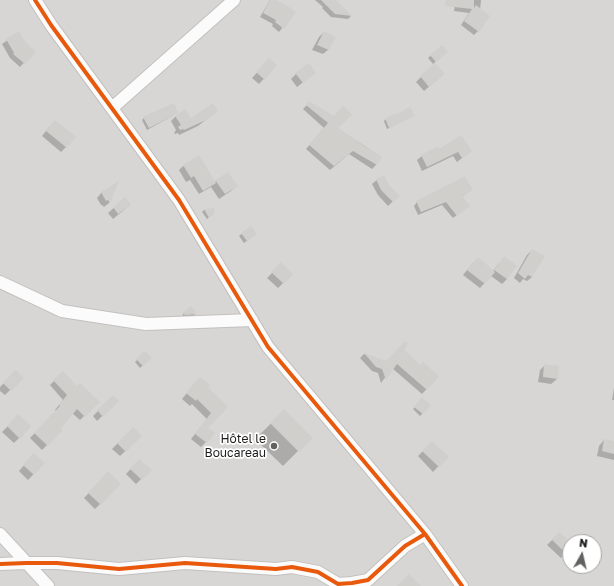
<!DOCTYPE html>
<html>
<head>
<meta charset="utf-8">
<style>
	body { margin:0 }
	#map { position:relative; width:614px; height:586px; overflow:hidden; background:#e9e7e3; font-family:"Golos Text",sans-serif }
	canvas { display:block }
	.north { position:absolute; left:562px; top:534px; width:40px; height:40px; box-sizing:border-box; background:#fff; border:1px solid #a4a4a4; border-radius:50%; rotate:8deg; font-size:11px; font-weight:700; line-height:16px; text-align:center; color:#1b1b1b }
	.north::after { content:''; display:block; margin:auto; width:14px; height:18px; background:#636261; clip-path:polygon(50% 0,100% 100%,50% 72%,0 100%) }
</style>
</head>
<body>
<div id="map">
<canvas width="614" height="586"></canvas>
<div class="north">N</div>
</div>
<script>
const g = document.querySelector('canvas').getContext('2d');
g.lineJoin = 'round';
function fill(path, color) {
  g.fillStyle = color;
  g.fill(path, 'evenodd');
}
function trace(path, color, width, dash) {
  g.strokeStyle = color;
  g.lineWidth = width;
  g.lineCap = dash ? 'butt' : 'round';
  g.setLineDash(dash || []);
  g.stroke(path);
}
function write(font, color, halo, rows, align = 'center') {
  g.font = font + ' "Golos Text",sans-serif';
  g.lineWidth = 3.5;
  g.setLineDash([]);
  g.textBaseline = 'middle';
  g.strokeStyle = halo;
  g.fillStyle = color;
  for (const [text, x, y, turn = 0] of rows) {
    g.save();
    g.translate(x, y);
    g.rotate((+turn || 0) * Math.PI / 180);
    g.textAlign = isNaN(turn) ? turn : align;
    if (halo) g.strokeText(text, 0, 0);
    g.fillText(text, 0, 0);
    g.restore();
  }
}
fill(new Path2D(`
	M0,0H614V586H0ZM570,542H594V566H570Z`), '#d8d6d4');
fill(new Path2D(`
	M270,0H274L294,13L279,32L272,26L273,24L260,17Z
	M315,0H335L351,16L348,19L331,17L322,8L323,7Z
	M458,0H481L478,31L474,35L461,25L469,13L454,11L455,4Z
	M324,32L329,49L323,54L312,50L319,37Z
	M18,33L25,44L34,52L20,67L10,58L2,44Z
	M442,46L446,51L433,64L428,58Z
	M264,65L276,66L259,84L252,78Z
	M315,73L297,87L291,79L296,74Z
	M421,77L438,79L424,91L416,82Z
	M309,103L334,117L337,128L381,157L376,165L372,169L349,154L330,170L306,149L324,128L303,109Z
	M217,111L198,126L179,135L178,133L175,134L174,133L176,130L171,121L176,116L191,120Z
	M174,115L147,130L142,120L144,118Z
	M413,116L387,129L384,121L386,119Z
	M50,126L66,147L61,152L42,136Z
	M439,151H471L457,162L453,156L422,171L417,160L422,156Z
	M183,166L214,183L216,181L236,186L231,191L219,199L211,187L199,194L190,180L186,182L179,170Z
	M377,180L394,200L388,206L378,195L372,184Z
	M117,183L109,203L104,207L102,205H101L97,198L102,192Z
	M471,190L461,197L465,209L453,218L442,205L418,215L414,206L417,202Z
	M125,198L130,205L113,219L108,213Z
	M213,209V214L207,219L202,212L204,210Z
	M250,227L253,236L244,243L239,236Z
	M532,250V277L527,281L523,279L520,283L514,278L527,255Z
	M473,263L493,271L499,263L507,279L502,284L491,276L480,288L463,275Z
	M281,264L292,274L278,288L267,278Z
	M184,313H196L192,317H183L182,316Z
	M403,350L420,366L438,377L422,394L392,368L381,383L378,373L372,371L360,358L364,354L386,362Z
	M145,352L150,358L140,368L135,362Z
	M545,365L558,367L557,379L551,384L538,382L540,370Z
	M16,371L22,378L5,395L0,391V387Z
	M54,381L77,387L98,402L80,420L72,413L59,428L62,430L42,450L30,438L56,411L55,410L63,400L50,385Z
	M195,383L206,387L227,407L207,428L206,442L201,447L191,439L207,419L192,404L190,406L182,399Z
	M614,388V400H612Z
	M113,396L118,401L97,421L93,416Z
	M423,399L430,405L420,416L413,409Z
	M284,411L311,438L283,466L255,439Z
	M13,421L30,427L14,443L2,432Z
	M133,428L141,436L120,456L112,449Z
	M604,440L614,442V460L597,456L599,446Z
	M432,442L447,457L433,472L418,456Z
	M34,454L44,463L28,480L19,471Z
	M139,460L150,470L136,484L126,474Z
	M108,473L120,484L95,509L84,498Z
	M559,533L570,543V548L561,558L547,545Z`), '#0003');
fill(new Path2D(`
	M270,0H276L289,7L296,12L284,29L275,22L276,20L263,13Z
	M321,0H336L352,16L335,14Z
	M446,0H474V8L476,5L490,16L479,32L464,21L472,9L445,6Z
	M19,31L26,43L36,52L25,64L13,54L14,53L6,39Z
	M324,31L336,37L329,50L317,45Z
	M442,45L448,52L436,62L430,55Z
	M269,58L277,65L265,80L256,72Z
	M309,63L316,73L303,83L295,73Z
	M435,63L445,74L429,87L420,76Z
	M309,101L334,116L343,105L352,115L338,128L367,148V147L382,157L377,165L353,151L334,166L309,145L328,123L306,105Z
	M174,103L178,113L149,128L143,117Z
	M213,103L218,111L204,121L184,130L183,129L180,130L178,127L181,125L175,116L185,109L191,118Z
	M410,107L415,116L389,128L385,118L395,114V115Z
	M55,120L76,137L67,148L46,131Z
	M461,135L472,151L462,158L458,152L427,167L421,155L438,146L439,149Z
	M199,155L216,183L203,191L194,176L191,178L183,165Z
	M228,172L238,186L225,194L215,180Z
	M384,175L389,185L400,196L393,202L381,190L376,179Z
	M465,176L473,190L462,196L470,206L457,216L446,202L421,212L416,201Z
	M119,181L110,203L108,200L106,201L101,192Z
	M125,197L131,205L118,214L113,207Z
	M214,208V214L209,218L204,209Z
	M251,226L257,234L247,241L241,233Z
	M532,249L545,256L532,277L528,275L525,279L518,273Z
	M504,256L517,266L507,279L494,270Z
	M478,257L495,272L485,284L467,270Z
	M281,262L293,274L284,284L271,272Z
	M191,306L197,314L185,315L183,313Z
	M405,341L408,343L404,350L420,365L423,362L439,376L427,390L397,364L386,380L382,369L376,367L364,353L386,361Z
	M145,351L152,358L143,366L136,359Z
	M544,364L559,366L558,379L543,377Z
	M15,370L24,378L11,391L3,383Z
	M63,371L77,386L80,383L100,402L85,417L77,409L61,428L63,430L48,446L34,433L60,406L59,405L67,395L53,380Z
	M200,377L210,385L208,387L228,407L208,428L215,433L207,443L195,434L211,413L197,399L196,401L186,393Z
	M113,395L119,401L103,417L97,410Z
	M422,397L431,405L423,414L414,407Z
	M284,409L313,438L299,452L270,423Z
	M18,414L31,426L20,439L7,426Z
	M133,427L142,436L126,452L117,443Z
	M604,439L614,441V454L602,451Z
	M432,441L449,457L439,467L422,451Z
	M34,453L45,463L34,475L23,465Z
	M139,459L152,470L142,480L130,469Z
	M108,471L121,484L101,505L88,493Z
	M559,532L570,542V557L552,540Z
	M409,574L421,586H397Z`), '#d1cfcc');
const minor = new Path2D(`
	M35,0L51,25L179,200L268,347L425,534L462,586
	M112,108L234,0
	M0,282L62,311L146,324L252,320
	M0,534L48,586
	M0,564L26,563H57L119,569L185,563L276,569L292,567L318,572L338,584L352,583L368,580L405,546L425,534`);
trace(minor, '#c2c1bf', 14);
trace(minor, '#fcfbfb', 12);
trace(new Path2D(`
	M35,0L51,25L179,200L268,347L425,534L462,586
	M0,564L26,563H57L119,569L185,563L276,569L292,567L318,572L338,584L352,583L368,580L405,546L425,534`), '#e8590c', 4);
for (const [x, y, r, color] of [
	[274,446,4,"#636261"]
]) {
  const dot = new Path2D();
  dot.arc(x, y, r, 0, 2 * Math.PI);
  g.fillStyle = color;
  g.fill(dot);
  trace(dot, '#fff', 1.5);
}
write('12px', '#1b1b1b', '#fff', [
	["Hôtel le",266,439],
	["Boucareau",266,453]
], 'right');
</script>
</body>
</html>
